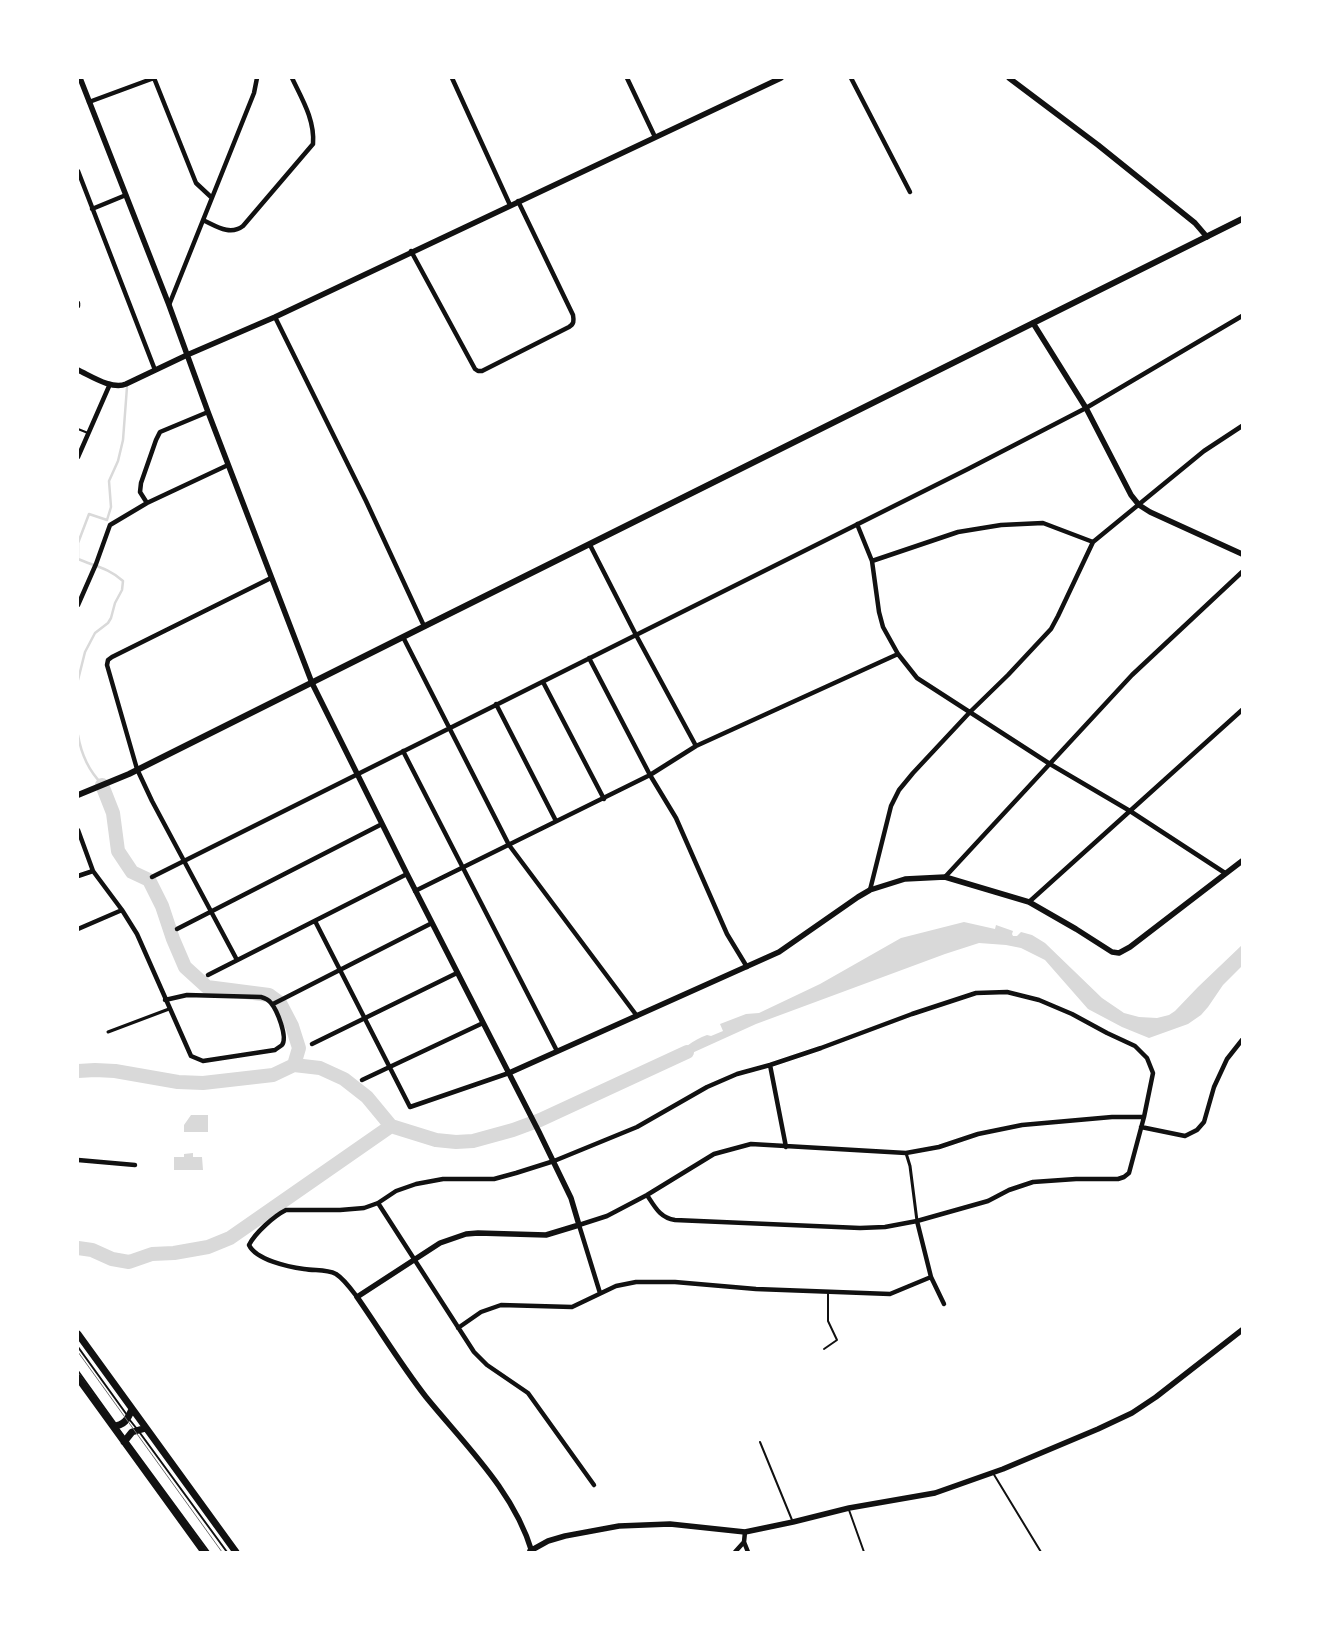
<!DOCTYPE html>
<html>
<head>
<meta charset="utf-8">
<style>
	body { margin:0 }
	#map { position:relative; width:1320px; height:1630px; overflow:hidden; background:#fff; font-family:Literata,serif }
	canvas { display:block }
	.frame { position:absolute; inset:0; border:79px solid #fff; pointer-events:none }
</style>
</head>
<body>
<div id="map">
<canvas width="1320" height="1630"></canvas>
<div class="frame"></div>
</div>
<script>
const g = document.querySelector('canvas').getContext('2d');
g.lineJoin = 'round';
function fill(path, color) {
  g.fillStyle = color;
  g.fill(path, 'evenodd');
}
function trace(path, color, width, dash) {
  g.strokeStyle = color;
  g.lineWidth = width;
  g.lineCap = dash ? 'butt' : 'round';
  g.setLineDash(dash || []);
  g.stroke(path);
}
fill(new Path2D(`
	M964,922L995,929L996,925L1013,931L1012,934L1013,936H1017L1021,932L1032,935L1045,943L1102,998L1124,1013L1139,1017L1157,1018L1169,1015L1175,1011L1198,987L1242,945V966L1223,985L1208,1007L1201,1015L1188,1024L1149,1038L1122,1027L1088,1009L1045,960L1021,948L1006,945L979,943L945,954L756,1024L670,1063L669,1058C682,1050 693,1040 707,1035L711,1036L723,1031L720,1024L746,1014L759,1013L820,984L901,938Z
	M191,1115H208V1132H184V1125Z
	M193,1153V1157H202L203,1170H174V1157H184V1154Z`), '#d9d9d9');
trace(new Path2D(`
	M78,680L85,652L95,633L108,623L111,618L115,603L122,590L123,581C109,568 94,566 78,559V543L89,514L107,520L111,507L109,481L118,461L123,440L127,387
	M78,735C81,753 89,771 102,784`), '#d9d9d9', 2.5);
trace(new Path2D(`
	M102,785L113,813L118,851L132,872L149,880L162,906L173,939L185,967L207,987L269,995L280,1003L292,1026L299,1048L294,1065
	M78,1071L95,1070L115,1071L178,1082L203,1083L273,1075L294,1065L320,1068L344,1079L367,1097L391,1126L436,1140L456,1142L473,1141L513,1130L540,1120L687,1052
	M78,1248L92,1250L112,1259L129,1262L152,1254L174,1253L208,1247L230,1238L391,1126`), '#d9d9d9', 14);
trace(new Path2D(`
	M78,429L88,433
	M78,1347L127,1415
	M824,1349L837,1340L828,1321V1294
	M78,1371L116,1424
	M129,1419L137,1429
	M118,1428L209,1552
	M140,1433L227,1552
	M760,1442L792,1520
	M993,1473L1041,1552
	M849,1510L864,1552`), '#111', 2);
trace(new Path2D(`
	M108,1032L169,1009
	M906,1153L910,1166L917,1221`), '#111', 3);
trace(new Path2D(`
	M154,78L196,183L211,197
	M452,78L510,205
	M627,78L655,137
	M851,78L910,192
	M89,102L154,78
	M78,171L155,370
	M92,209L126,195
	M203,220C216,226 230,236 243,226L313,144C315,120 302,99 292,78
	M411,251L475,369L478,371H482L569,327C574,324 574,321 573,315L518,201
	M78,303V306
	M169,305L254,93L257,78
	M275,317L366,501L424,626
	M78,457L110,384
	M147,503L140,492L141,483L156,440L160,432L208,412
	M857,524L872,561L879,612L883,627L898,654L917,678L1050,764L1130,811L1225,873
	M590,545L636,635L696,746
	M872,561L958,532L1001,525L1043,523L1093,542
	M78,605L96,564L110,525L147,503L228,465
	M403,637L509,845L637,1016
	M589,658L650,775L676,818L727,934L747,967
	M543,682L604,799
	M496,704L556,821
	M403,751L557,1051
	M78,830L93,871L122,910L137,934L191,1056L203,1061L275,1050C276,1049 281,1046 282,1045C288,1037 277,1010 271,1003C268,999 265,998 261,997L187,995L165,1000
	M78,876L93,871
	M152,877L968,469L1086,408L1242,316
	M945,877L1132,675L1242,572
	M870,890L891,806L899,790L913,773L970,712L1008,675L1051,629L1058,616L1093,542L1204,451L1242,426
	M415,891L650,775L696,746L898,654
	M1029,902L1242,710
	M315,921L410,1107L509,1073
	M78,929L122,910
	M177,929L382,824
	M237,960L152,801L137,769L107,665L108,660L112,657L271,578
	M208,975L407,874
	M273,1004L432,923
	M312,1044L457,973
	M770,1065L786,1147
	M362,1080L483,1023
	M1141,1127L1185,1136L1197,1130L1204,1122L1214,1087L1227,1059L1242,1040
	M78,1160L135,1165
	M378,1203L474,1352L487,1365L528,1393L594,1485
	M917,1221L931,1277L944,1304
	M600,1293L579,1225L607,1216L647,1195L714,1154L751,1144L906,1153L939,1147L978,1134L1022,1125L1112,1117H1144
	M357,1297C351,1289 344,1279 336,1274C326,1269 315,1271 304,1269C289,1267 256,1260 249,1245C255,1233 274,1216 286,1210H340L364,1208L378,1203L396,1191L416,1184L443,1179H494L516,1173L554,1161L637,1127L707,1087L737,1074L770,1065L821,1048L912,1014L976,993L1007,992L1039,1000L1072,1014L1107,1033L1135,1046L1147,1058L1153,1073L1144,1117L1129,1173L1124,1177L1118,1179H1076L1033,1182L1009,1190L988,1201L917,1221L885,1227L860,1228L675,1220C660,1218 655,1207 647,1195
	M458,1328L481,1312L501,1305L572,1307L616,1286L636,1282H675L756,1289L890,1294L931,1277
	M744,1542L748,1552
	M735,1552L744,1542L745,1532`), '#111', 4.5);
trace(new Path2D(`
	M80,78L169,305L208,412L312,683L407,874L539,1132L571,1198L579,1225L546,1235L478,1233L466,1234L440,1243L357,1297C380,1330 401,1365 426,1397C465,1445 514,1491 532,1552
	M1009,78L1098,145L1195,223L1207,237
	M1033,323L1086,408L1131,495L1139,505L1150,512L1242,554
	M78,370C91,376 112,390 126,384L187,355L275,317L781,78
	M509,1073L779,952L858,897L870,890L905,879L945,877L1029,902L1076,929L1112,952L1119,953L1130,947L1242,861
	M530,1551L548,1541L565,1536L619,1526L670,1524L745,1532L793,1522L849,1508L935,1493L1003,1469L1098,1429L1132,1413L1156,1397L1242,1330`), '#111', 5.5);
trace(new Path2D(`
	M78,795L129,774L413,632L1242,219`), '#111', 6);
trace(new Path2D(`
	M78,1334L236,1552
	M78,1378L204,1552
	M113,1426C124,1426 128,1419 132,1409
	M124,1442L132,1432L146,1428`), '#111', 7);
trace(new Path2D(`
	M78,1352L222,1552`), '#707070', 1);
</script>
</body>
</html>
